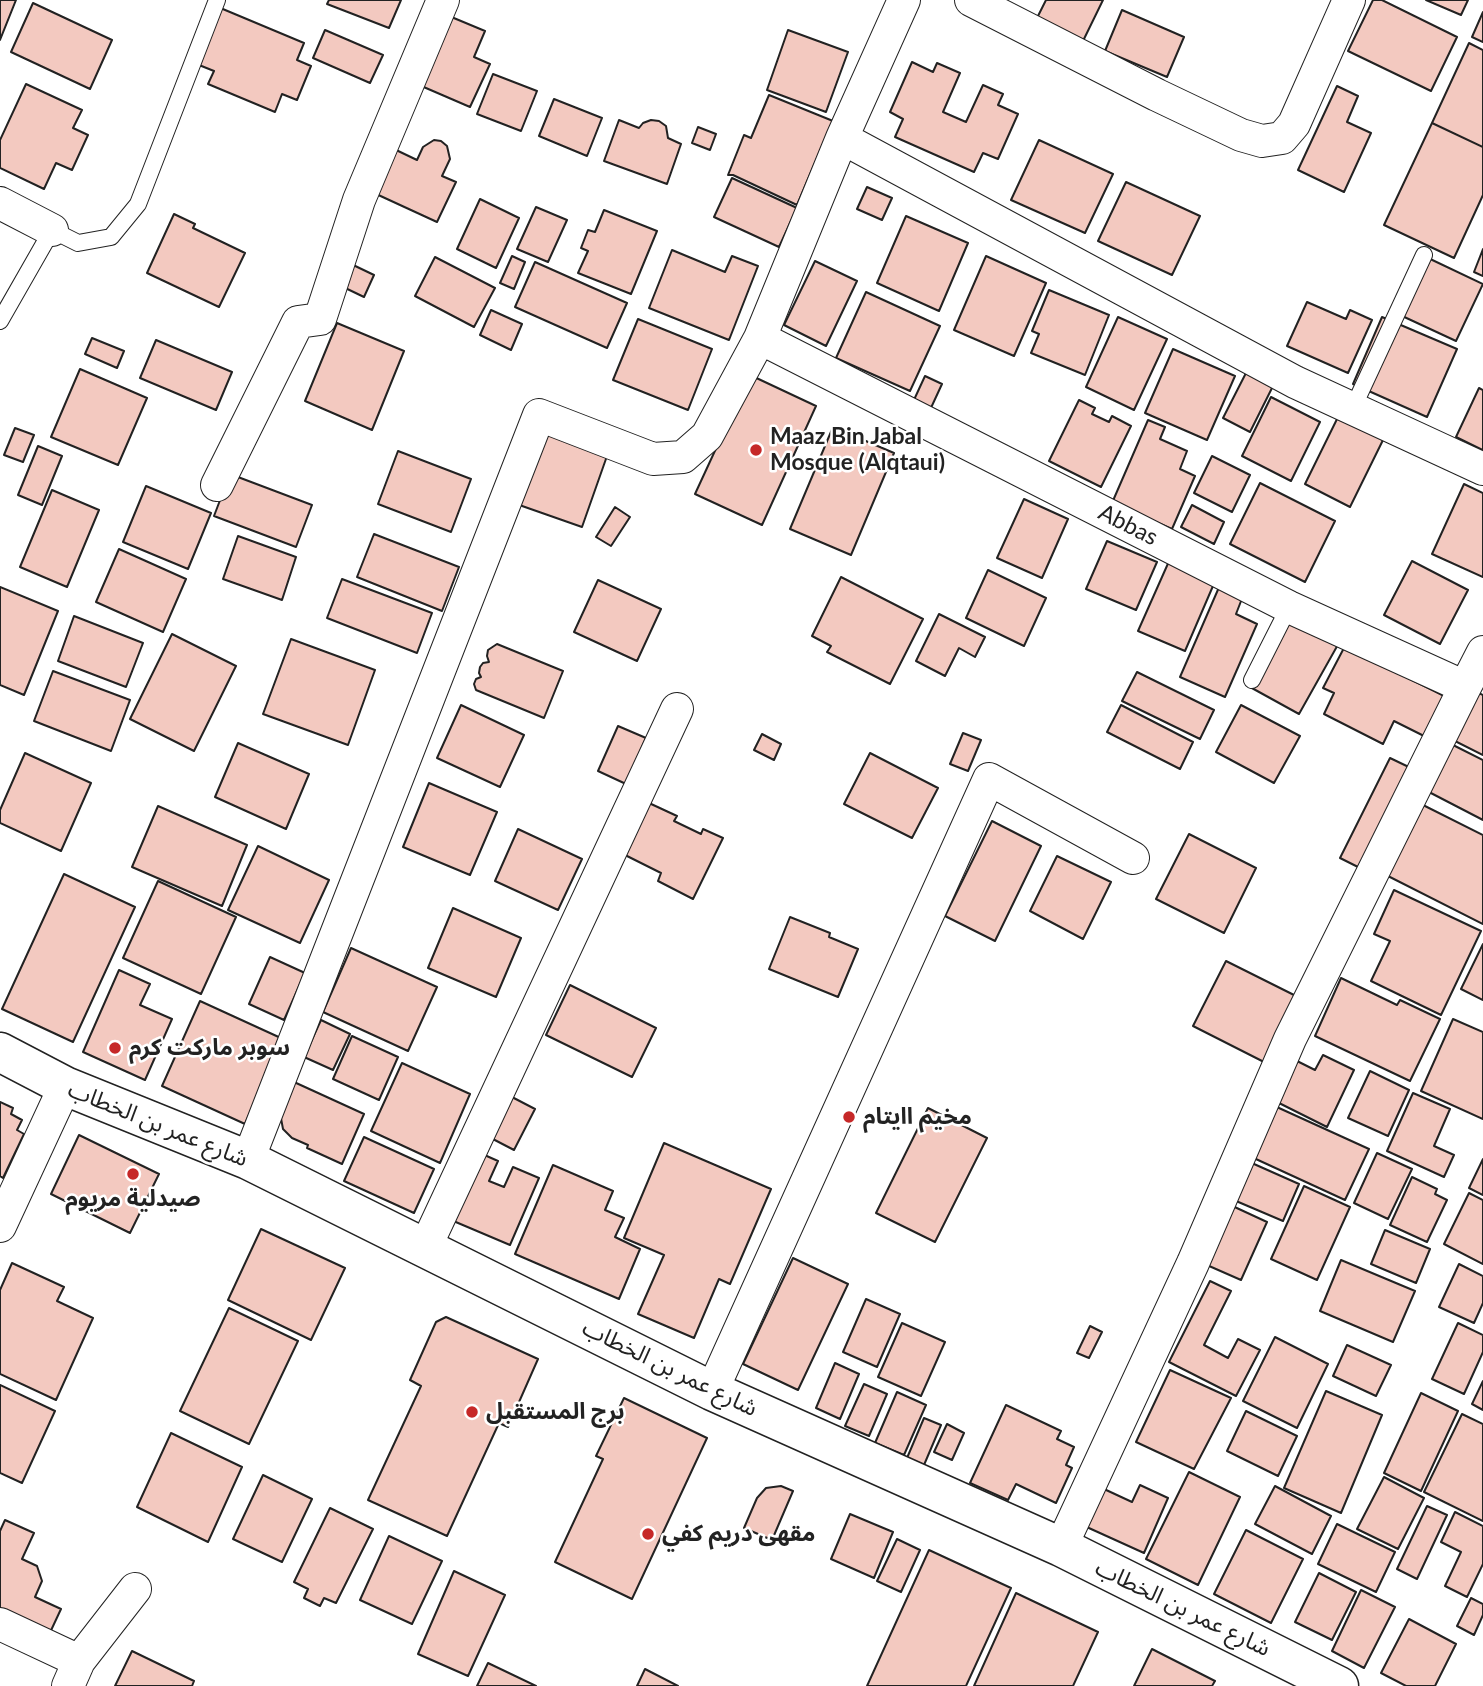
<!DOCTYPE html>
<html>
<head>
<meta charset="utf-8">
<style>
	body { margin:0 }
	canvas { display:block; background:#fff }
</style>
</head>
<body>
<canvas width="1483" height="1686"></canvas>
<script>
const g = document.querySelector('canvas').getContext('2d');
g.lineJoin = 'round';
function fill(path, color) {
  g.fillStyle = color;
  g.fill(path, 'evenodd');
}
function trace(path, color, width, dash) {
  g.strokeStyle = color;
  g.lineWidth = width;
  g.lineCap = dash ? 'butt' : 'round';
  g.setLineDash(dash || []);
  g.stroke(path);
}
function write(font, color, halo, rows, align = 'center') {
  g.font = font + ' Lato,"Noto Sans Arabic",sans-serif';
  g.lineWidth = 5;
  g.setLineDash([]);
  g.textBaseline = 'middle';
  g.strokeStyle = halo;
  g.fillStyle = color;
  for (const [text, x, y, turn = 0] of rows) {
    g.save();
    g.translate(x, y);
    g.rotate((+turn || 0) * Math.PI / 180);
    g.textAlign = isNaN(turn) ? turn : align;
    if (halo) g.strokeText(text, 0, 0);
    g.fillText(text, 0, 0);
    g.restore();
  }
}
const building = new Path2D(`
	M0,0H16L0,40Z
	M329,0H401L389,28L327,4Z
	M1046,0H1103L1083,41L1037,18Z
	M1373,0H1382L1457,37L1431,91L1348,51Z
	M1426,0H1468L1461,15Z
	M33,3L112,40L90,89L11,52Z
	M218,7L304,43L297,60L311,66L297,100L282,94L275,112L208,84L214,71L194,63Z
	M1122,10L1184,37L1167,77L1105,51Z
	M1483,12V42L1472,37Z
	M449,16L485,31L474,57L490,64L470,107L419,85Z
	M325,30L383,55L370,83L313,58Z
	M788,30L848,52L826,112L767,90Z
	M1469,43L1483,50V147L1432,123Z
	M912,62L933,72L937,63L960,73L943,112L966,122L983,85L1003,94L998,105L1018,114L998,159L983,153L974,172L895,137L903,119L890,112Z
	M493,74L537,91L521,131L477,114Z
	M26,84L82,110L73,128L88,135L72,170L56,163L44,189L0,168V140Z
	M1337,86L1358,96L1347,122L1371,133L1344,192L1298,170Z
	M769,95L833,121L797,205L733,175H728L744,135L751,138Z
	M554,99L602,118L587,156L539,136Z
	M619,120L639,128L643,123L651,120L659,121L666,126L668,138L681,144L667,184L604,161Z
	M1432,123L1483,147V195L1454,258L1384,225Z
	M698,127L716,134L710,150L692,143Z
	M434,140L441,141L447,146L450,159L442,176L456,182L437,222L374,193L394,149L417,160L423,147Z
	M1039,140L1113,174L1085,233L1011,200Z
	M732,178L797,208L779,247L714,217Z
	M1126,182L1200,216L1172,275L1098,241Z
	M867,187L892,198L882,220L857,209Z
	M480,199L519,218L496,268L457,249Z
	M536,207L567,220L548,262L517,249Z
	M604,210L657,231L631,294L578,273L588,251L581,248L588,230L595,232Z
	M174,214L195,224L193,228L245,253L219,307L147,273Z
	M906,216L968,243L939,311L877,283Z
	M1483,249V276L1474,272Z
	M672,250L725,272L732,256L758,266L729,340L649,308Z
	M512,256L525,262L514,289L500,283Z
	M986,256L1046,283L1014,356L954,330Z
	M435,257L495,288L474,327L415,296Z
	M1426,257L1483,284L1456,341L1400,315Z
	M815,261L857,281L826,346L784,325Z
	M535,262L627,303L607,348L515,307Z
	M349,263L374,275L364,297L339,285Z
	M1049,290L1109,315L1085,375L1031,353L1039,334L1032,331Z
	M866,292L940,326L910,391L836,358Z
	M1307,302L1346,319L1350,310L1372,320L1348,373L1287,346Z
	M491,310L522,324L511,350L480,335Z
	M1118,317L1167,339L1134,410L1086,387Z
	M1382,317L1457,349L1427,417L1353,384Z
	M638,319L712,349L688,410L613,380Z
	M337,323L404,351L372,430L305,401Z
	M92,338L124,351L117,368L85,354Z
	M156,340L232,372L216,410L140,378Z
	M1173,349L1235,376L1207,440L1145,413Z
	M80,369L147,398L118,465L51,437Z
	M1247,371L1274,384L1250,432L1223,418Z
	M750,375L816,406L762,525L695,494Z
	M925,376L942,384L930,410L913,402Z
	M1479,388L1483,390V450L1456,437Z
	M1271,397L1320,422L1291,481L1242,456Z
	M1079,400L1095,408L1092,414L1109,422L1112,416L1131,426L1101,487L1049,461Z
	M1339,415L1384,438L1350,507L1305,484Z
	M1148,420L1165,427L1160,439L1187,451L1180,469L1195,476L1172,529L1112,503Z
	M833,427L894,453L851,555L790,529Z
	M15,428L34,435L23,462L4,455Z
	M530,428L607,456L582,527L505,500Z
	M38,446L62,456L42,505L18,495Z
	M398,451L471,479L451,532L378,504Z
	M1212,456L1250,475L1232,512L1194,493Z
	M230,474L312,505L296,547L214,516Z
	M1260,483L1335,521L1305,582L1230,544Z
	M1464,484L1483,493V577L1432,554Z
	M146,486L211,513L188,569L123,542Z
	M52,490L99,510L67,587L20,567Z
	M1024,499L1068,519L1042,578L997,558Z
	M1192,505L1224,522L1214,544L1181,527Z
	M615,507L630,517L611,546L596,537Z
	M374,534L459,567L442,611L357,577Z
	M238,536L296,557L282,600L223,579Z
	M1107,541L1157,562L1136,610L1086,589Z
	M119,549L186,579L163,632L96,602Z
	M1170,559L1216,579L1185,651L1138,631Z
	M1412,561L1468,590L1440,644L1384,615Z
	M988,570L1046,598L1024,646L966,618Z
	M841,577L923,619L890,684L827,652L831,646L812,636Z
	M342,579L432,613L417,653L327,618Z
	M598,580L661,609L637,661L574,632Z
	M1220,585L1243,596L1236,614L1257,624L1225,697L1180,677Z
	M0,587L58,611L24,695L0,685Z
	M939,614L985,637L975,657L959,648L945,676L916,661Z
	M1291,614L1340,641L1299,714L1250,687Z
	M74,616L143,643L126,687L58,661Z
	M172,634L236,666L194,751L130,719Z
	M291,639L375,670L348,745L263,714Z
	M497,644L563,671L544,718L476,690L474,684L476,679L481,677L479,673L480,667L483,663L489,662L487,656L488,650Z
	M1345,646L1452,700L1432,740L1394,721L1383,744L1324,714L1334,693L1323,688Z
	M53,671L130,700L111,751L34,721Z
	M1137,672L1214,710L1200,739L1122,701Z
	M1471,689L1483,695V755L1447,737Z
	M461,705L524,735L500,787L437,758Z
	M1121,705L1193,742L1180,769L1107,732Z
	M1241,705L1300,736L1274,783L1216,752Z
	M618,726L646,738L626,784L598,771Z
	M963,733L981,740L968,771L950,764Z
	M762,734L781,744L774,760L754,750Z
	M238,743L309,774L286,829L215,797Z
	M1451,744L1483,760V820L1427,791Z
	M25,753L91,783L61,851L0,823V810Z
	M870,753L938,788L912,838L844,804Z
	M1390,758L1415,770L1366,871L1340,858Z
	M429,783L497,812L470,875L403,847Z
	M1417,802L1483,835V924L1382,873Z
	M649,803L677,816L674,821L701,834L703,829L723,838L693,899L658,881L661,873L623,854Z
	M158,806L247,845L222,906L132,867Z
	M992,821L1041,846L995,941L945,916Z
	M518,829L582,859L558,910L495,881Z
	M1189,834L1256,868L1224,933L1156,899Z
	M258,846L329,880L300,943L228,910Z
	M1057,856L1111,882L1083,939L1030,911Z
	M64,874L135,907L73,1042L2,1009Z
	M158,881L236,917L201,994L123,958Z
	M1394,890L1481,931L1441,1015L1371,981L1390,941L1374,934Z
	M453,908L521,938L496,997L428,968Z
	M790,917L830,933L829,937L858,949L838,997L769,969Z
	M1483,944V1000L1461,989Z
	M351,948L437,987L408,1051L323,1012Z
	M270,957L305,973L284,1020L249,1004Z
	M1226,961L1296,996L1264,1062L1193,1026Z
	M119,970L150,984L140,1005L172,1019L145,1080L83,1052Z
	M1341,978L1397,1005L1400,1000L1440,1019L1410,1081L1315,1036Z
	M570,985L656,1028L632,1077L546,1035Z
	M200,1001L283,1039L245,1124L162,1086Z
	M1453,1019L1483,1032V1119L1421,1091Z
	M321,1020L350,1034L333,1070L304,1057Z
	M352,1036L398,1057L379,1100L333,1079Z
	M1323,1055L1354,1070L1327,1127L1269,1098L1289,1057L1315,1070Z
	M402,1063L470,1094L440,1163L371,1131Z
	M1370,1071L1409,1090L1388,1136L1348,1118Z
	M294,1082L364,1114L342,1164L307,1148L308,1145L292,1138L283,1129L280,1113Z
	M1413,1093L1450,1109L1434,1146L1454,1155L1444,1177L1387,1151Z
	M510,1096L535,1109L514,1150L489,1137Z
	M0,1102L13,1108L11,1114L22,1120L17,1130L24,1134L3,1178L0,1176Z
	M1268,1103L1369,1149L1345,1200L1245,1154Z
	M928,1108L987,1138L935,1242L876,1213Z
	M79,1135L159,1174L130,1233L51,1194Z
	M364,1137L434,1169L414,1213L344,1181Z
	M664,1143L771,1189L730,1284L719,1279L694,1338L638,1314L664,1255L624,1238Z
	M480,1153L498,1161L489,1181L504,1187L513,1167L539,1178L510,1245L451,1220Z
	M1377,1153L1412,1169L1388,1219L1354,1203Z
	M1483,1159V1195L1469,1188Z
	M1245,1160L1299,1184L1283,1221L1229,1198Z
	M553,1165L613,1191L605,1210L624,1218L615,1237L640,1249L619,1299L515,1254Z
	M1412,1177L1437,1189L1435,1194L1447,1200L1427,1242L1390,1225Z
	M1304,1186L1350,1207L1317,1280L1271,1259Z
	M1469,1193L1483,1200V1264L1444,1244Z
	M1226,1203L1267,1222L1241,1280L1200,1262Z
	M261,1229L345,1268L311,1340L228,1300Z
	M1385,1230L1430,1249L1416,1283L1371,1264Z
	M793,1258L848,1284L798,1390L743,1364Z
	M1341,1260L1415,1291L1393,1342L1320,1311Z
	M12,1263L64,1287L57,1301L93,1318L56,1400L0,1374V1290Z
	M1459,1264L1483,1276V1303L1474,1323L1439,1307Z
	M1210,1281L1231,1291L1204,1345L1228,1358L1238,1339L1260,1350L1236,1396L1169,1362Z
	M866,1299L900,1314L877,1367L843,1352Z
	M229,1308L298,1341L249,1444L180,1411Z
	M446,1317L538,1359L508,1427L499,1423L447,1536L368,1500L421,1386L410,1380L436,1322Z
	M902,1323L945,1342L921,1396L878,1377Z
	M1458,1323L1483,1335V1352L1464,1394L1432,1379Z
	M1090,1326L1102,1332L1089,1358L1077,1353Z
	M1275,1337L1328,1364L1297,1428L1243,1401Z
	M1347,1345L1391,1365L1376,1396L1333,1376Z
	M835,1363L859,1374L840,1419L816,1408Z
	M1170,1370L1231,1398L1194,1469L1136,1442Z
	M1483,1381V1410L1472,1404Z
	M864,1384L887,1394L869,1436L845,1426Z
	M0,1385L55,1411L22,1483L0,1473Z
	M1326,1391L1382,1415L1341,1513L1284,1488Z
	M897,1392L926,1405L904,1455L875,1443Z
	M1421,1393L1458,1411L1421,1491L1384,1473Z
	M624,1398L707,1438L632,1599L555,1562L603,1459L596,1456Z
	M1006,1405L1061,1431L1057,1439L1074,1447L1066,1465L1072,1468L1056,1503L1016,1484L1008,1500L970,1483Z
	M1246,1411L1297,1436L1278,1476L1227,1451Z
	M1462,1414L1483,1424V1521L1424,1492Z
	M924,1418L941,1425L924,1465L907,1458Z
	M947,1424L964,1433L952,1460L934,1452Z
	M171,1433L242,1467L208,1542L137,1507Z
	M1189,1472L1240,1497L1198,1585L1146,1559Z
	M263,1475L312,1499L282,1562L233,1539Z
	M1384,1477L1424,1498L1398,1549L1357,1529Z
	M1140,1485L1168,1498L1144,1553L1069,1519L1104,1489L1132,1502Z
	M781,1486L793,1491L772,1540L744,1528L757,1498L766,1488Z
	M1275,1486L1331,1516L1312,1554L1255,1524Z
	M1427,1506L1447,1515L1417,1579L1397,1569Z
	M330,1508L373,1529L336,1603L324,1598L320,1606L304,1598L308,1589L294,1582Z
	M1455,1512L1483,1526V1564L1467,1597L1445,1586L1461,1552L1441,1542Z
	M850,1514L893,1532L874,1578L831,1559Z
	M5,1520L34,1533L22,1559L37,1566L42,1581L35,1597L61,1609L47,1639L0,1617V1531Z
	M1337,1524L1395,1552L1376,1592L1318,1564Z
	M1246,1530L1303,1559L1271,1623L1214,1594Z
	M389,1536L442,1561L412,1624L360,1600Z
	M897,1539L920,1550L901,1592L877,1581Z
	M929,1550L1011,1588L966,1686H867Z
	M454,1571L505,1595L468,1676L418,1654Z
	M1319,1573L1356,1592L1332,1640L1295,1622Z
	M1361,1590L1395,1607L1364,1668L1332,1651Z
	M1016,1593L1098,1632L1073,1686H974Z
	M1471,1598L1483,1604V1615L1474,1635L1457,1626Z
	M1409,1619L1456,1644L1435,1686H1406L1381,1673Z
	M1152,1649L1215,1681L1212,1686H1134Z
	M132,1651L194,1681L192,1686H115Z
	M488,1663L536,1686H477Z
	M645,1669L678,1686H637Z`);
fill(building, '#f3c9c0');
trace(building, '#222', 2);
const service = new Path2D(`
	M0,321L52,230L78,243L111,237L138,204L217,0
	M1353,408L1424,255
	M1252,680L1289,607`);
const minor = new Path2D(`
	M971,0L1157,95L1241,135L1262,141L1282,138L1294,124L1349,0
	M842,138L1295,382L1483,469
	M0,203L52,230
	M760,338L1289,607L1465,687L1483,652
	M217,485L298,322L320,319L359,200L443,0
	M248,1160L539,415L653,459L683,457L707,436L760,338L842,138L904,0
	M0,1226L65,1086
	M425,1248L677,709
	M712,1391L989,779L1133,858
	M1061,1547L1193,1263L1290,1039L1465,687
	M0,1624L79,1661
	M68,1686L79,1661L135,1589`);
const tertiary = new Path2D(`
	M0,1052L65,1086L248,1160L712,1391L1061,1547L1339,1686`);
trace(service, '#222', 18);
trace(minor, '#222', 34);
trace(tertiary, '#222', 41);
trace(service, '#fff', 16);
trace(minor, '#fff', 32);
trace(tertiary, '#fff', 38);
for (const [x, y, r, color] of [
	[756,450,7,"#c62828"],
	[115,1048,7,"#c62828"],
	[849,1117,7,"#c62828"],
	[133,1174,7,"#c62828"],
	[472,1412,7,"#c62828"],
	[648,1534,7,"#c62828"]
]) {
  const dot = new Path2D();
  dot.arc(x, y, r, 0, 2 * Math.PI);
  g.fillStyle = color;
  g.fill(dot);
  trace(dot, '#fff', 2.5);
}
write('bold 23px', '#222', '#fff', [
	["Maaz Bin Jabal",770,437],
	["Mosque (Alqtaui)",770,463],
	["سوبر ماركت كرم",129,1048],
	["مخيم اايتام",863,1117],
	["صيدلية مريوم",133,1199,"center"],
	["برج المستقبل",486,1412],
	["مقهى دريم كفي",662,1534]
], 'left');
write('23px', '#222', '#fff', [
	["Abbas",1128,525,27],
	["شارع عمر بن الخطاب",158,1124,22],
	["شارع عمر بن الخطاب",670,1368,26],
	["شارع عمر بن الخطاب",1183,1608,26]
]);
</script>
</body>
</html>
